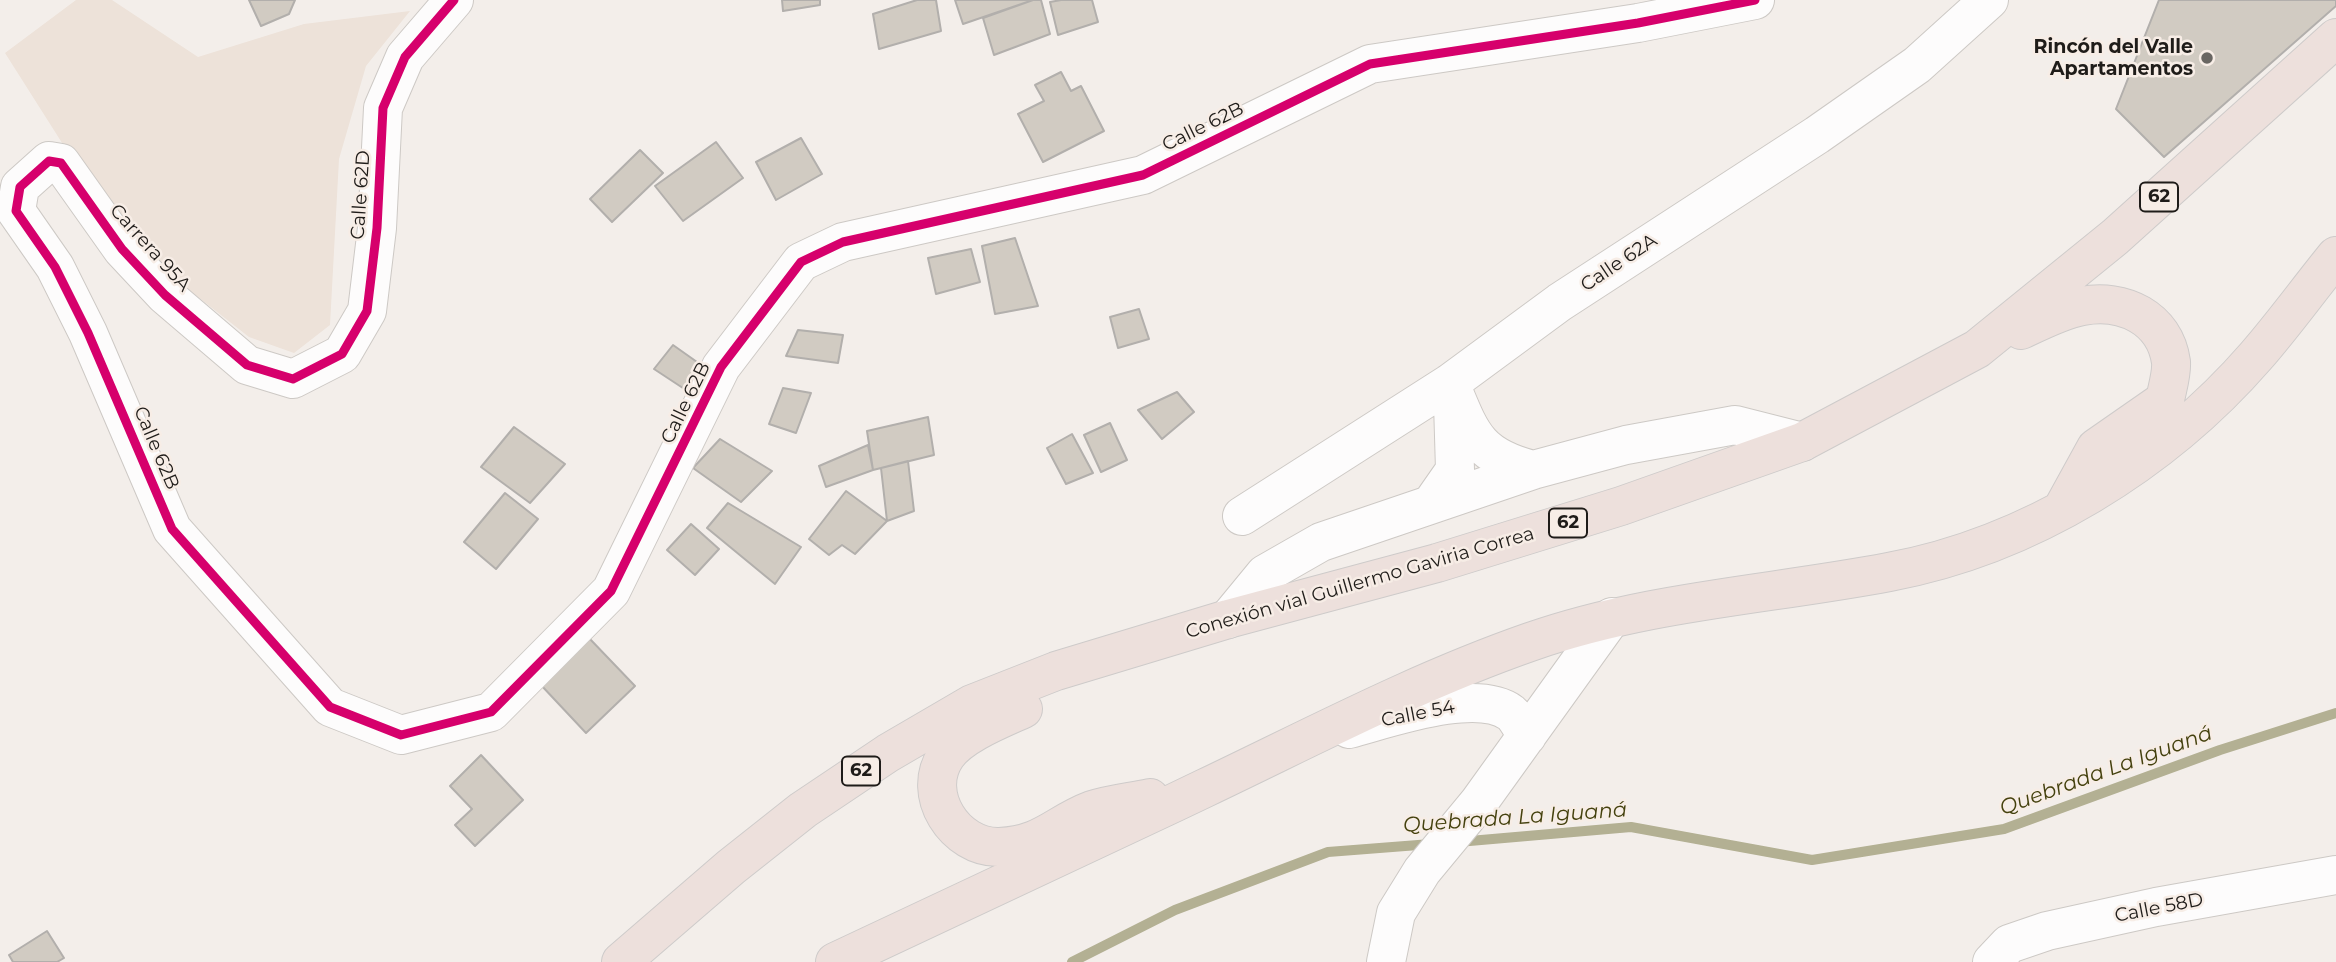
<!DOCTYPE html>
<html>
<head>
<meta charset="utf-8">
<style>
	body { margin:0 }
	canvas { display:block; background:#f3eeea }
</style>
</head>
<body>
<canvas width="2336" height="962"></canvas>
<script>
const g = document.querySelector('canvas').getContext('2d');
g.lineJoin = 'round';
function fill(path, color) {
  g.fillStyle = color;
  g.fill(path, 'evenodd');
}
function trace(path, color, width, dash) {
  g.strokeStyle = color;
  g.lineWidth = width;
  g.lineCap = dash ? 'butt' : 'round';
  g.setLineDash(dash || []);
  g.stroke(path);
}
function write(font, color, halo, rows, align = 'center') {
  g.font = font + ' Montserrat,sans-serif';
  g.lineWidth = 5;
  g.setLineDash([]);
  g.textBaseline = 'middle';
  g.strokeStyle = halo;
  g.fillStyle = color;
  for (const [text, x, y, turn = 0] of rows) {
    g.save();
    g.translate(x, y);
    g.rotate((+turn || 0) * Math.PI / 180);
    g.textAlign = isNaN(turn) ? turn : align;
    if (halo) g.strokeText(text, 0, 0);
    g.fillText(text, 0, 0);
    g.restore();
  }
}
fill(new Path2D(`
	M76,0H112L198,57L304,24L410,11L366,66L339,159L330,325L294,353L249,337L161,268L90,187L5,53Z`), '#ede2d9');
trace(new Path2D(`
	M1458,842L1631,827L1812,860L2004,829L2220,750L2336,713
	M1072,962L1175,910L1328,852L1431,844`), '#b3b093', 10);
const building = new Path2D(`
	M249,0H295L289,14L261,26Z
	M782,0H820V5L783,11Z
	M917,0H936L941,31L879,49L873,14Z
	M955,0H1033L963,24Z
	M1033,0H1041L1050,34L994,55L983,18Z
	M1061,0H1092L1098,22L1058,35L1050,2Z
	M2159,0H2336V6L2164,157L2116,109Z
	M1061,72L1071,91L1081,86L1104,131L1043,162L1018,114L1044,101L1035,85Z
	M801,138L822,174L776,200L756,162Z
	M716,142L743,178L683,221L655,186Z
	M640,150L663,173L612,222L590,199Z
	M1015,238L1038,306L995,314L982,246Z
	M971,249L980,282L936,294L928,258Z
	M1139,309L1149,339L1118,348L1110,317Z
	M798,330L843,335L838,363L786,356Z
	M673,345L714,374L695,396L654,369Z
	M783,388L811,393L796,433L769,424Z
	M1177,392L1194,412L1162,439L1138,410Z
	M928,417L934,455L873,470L867,431Z
	M1110,423L1127,460L1101,472L1084,435Z
	M514,427L565,464L530,503L481,467Z
	M1072,434L1093,473L1066,484L1047,448Z
	M720,439L772,471L741,502L693,468Z
	M868,445L873,470L826,487L819,466Z
	M908,461L914,511L887,521L881,468Z
	M846,491L887,521L855,554L842,545L829,555L809,539Z
	M505,493L538,519L496,569L464,542Z
	M728,503L801,547L775,584L707,528Z
	M691,524L719,549L695,575L667,550Z
	M589,638L635,686L586,733L540,684Z
	M481,755L523,800L475,846L455,825L472,809L450,786Z
	M47,931L64,958L57,962H13L9,955Z`);
fill(building, '#d1cbc2');
trace(building, '#b2afac', 2);
const minor = new Path2D(`
	M454,0L405,57L383,108L377,228L367,311L342,354L293,379L247,365L165,295L122,249L61,163L49,161L20,187L16,211L55,267L88,333L172,529L330,707L401,735L491,712L611,591L721,367L801,262L843,242L1143,175L1370,64L1638,23L1755,0
	M1450,383C1471,434 1477,456 1533,470
	M1432,503L1455,470L1453,403
	M1242,516L1450,383L1560,302L1817,135L1917,65L1989,0
	M1228,619L1265,574L1321,542L1533,470L1626,445L1735,425L1802,442
	M1349,729C1388,719 1476,687 1511,713C1517,718 1522,729 1527,736
	M1386,962L1396,913L1422,871L1479,802L1612,617
	M1992,962L2009,944L2047,931L2156,907L2336,875`);
const highway = new Path2D(`
	M2021,330C2040,321 2061,310 2082,306C2123,298 2165,318 2171,362C2172,374 2167,389 2165,400L2096,448L2063,508
	M1023,709C1001,719 960,735 946,756C920,794 955,848 999,847C1044,845 1055,824 1092,810C1110,804 1131,802 1150,798
	M621,962L731,867L803,810L888,753L972,704L1056,671L1228,619L1437,563L1621,506L1802,442L1977,349L2115,237L2336,38
	M835,962C958,904 1082,847 1205,788C1312,737 1418,681 1530,642C1647,601 1768,595 1889,572C2029,546 2163,463 2256,356C2284,324 2309,289 2336,256`);
trace(minor, '#cdc9c5', 40);
trace(highway, '#cecbca', 40);
trace(minor, '#fdfcfc', 38);
trace(highway, '#ede0dc', 38);
trace(new Path2D(`
	M454,0L405,57L383,108L377,228L367,311L342,354L293,379L247,365L165,295L122,249L61,163L49,161L20,187L16,211L55,267L88,333L172,529L330,707L401,735L491,712L611,591L721,367L801,262L843,242L1143,175L1370,64L1638,23L1755,0`), '#d6006c', 9);
for (const [x, y, r, color] of [
	[2207,58,7,"#696662"]
]) {
  const dot = new Path2D();
  dot.arc(x, y, r, 0, 2 * Math.PI);
  g.fillStyle = color;
  g.fill(dot);
  trace(dot, '#f7ede6', 2.5);
}
for (const [x, y, w] of [
	[2159,197,38],
	[1568,523,38],
	[861,771,38]
]) {
  const box = new Path2D();
  box.roundRect(x - w / 2, y - 14.5, w, 29, 5);
  g.fillStyle = '#f7ede6';
  g.fill(box);
  trace(box, '#1f1c19', 2);
}
write('bold 18px', '#1f1c19', null, [
	["62",2159,197],
	["62",1568,523],
	["62",861,771]
]);
write('bold 19px', '#1f1c19', '#f7ede6', [
	["Rincón del Valle",2193,47],
	["Apartamentos",2193,69]
], 'right');
write('19px', '#1f1c19', '#f7ede6', [
	["Calle 62B",1203,127,-26],
	["Calle 62D",361,195,-86],
	["Carrera 95A",150,248,48],
	["Calle 62A",1619,263,-34],
	["Calle 62B",686,403,-64],
	["Calle 62B",156,448,67],
	["Conexión vial Guillermo Gaviria Correa",1360,583,-16],
	["Calle 54",1418,714,-11],
	["Calle 58D",2159,908,-11]
]);
write('italic 21px', '#44410e', '#f7ede6', [
	["Quebrada La Iguaná",2106,771,-20],
	["Quebrada La Iguaná",1515,818,-4]
]);
</script>
</body>
</html>
